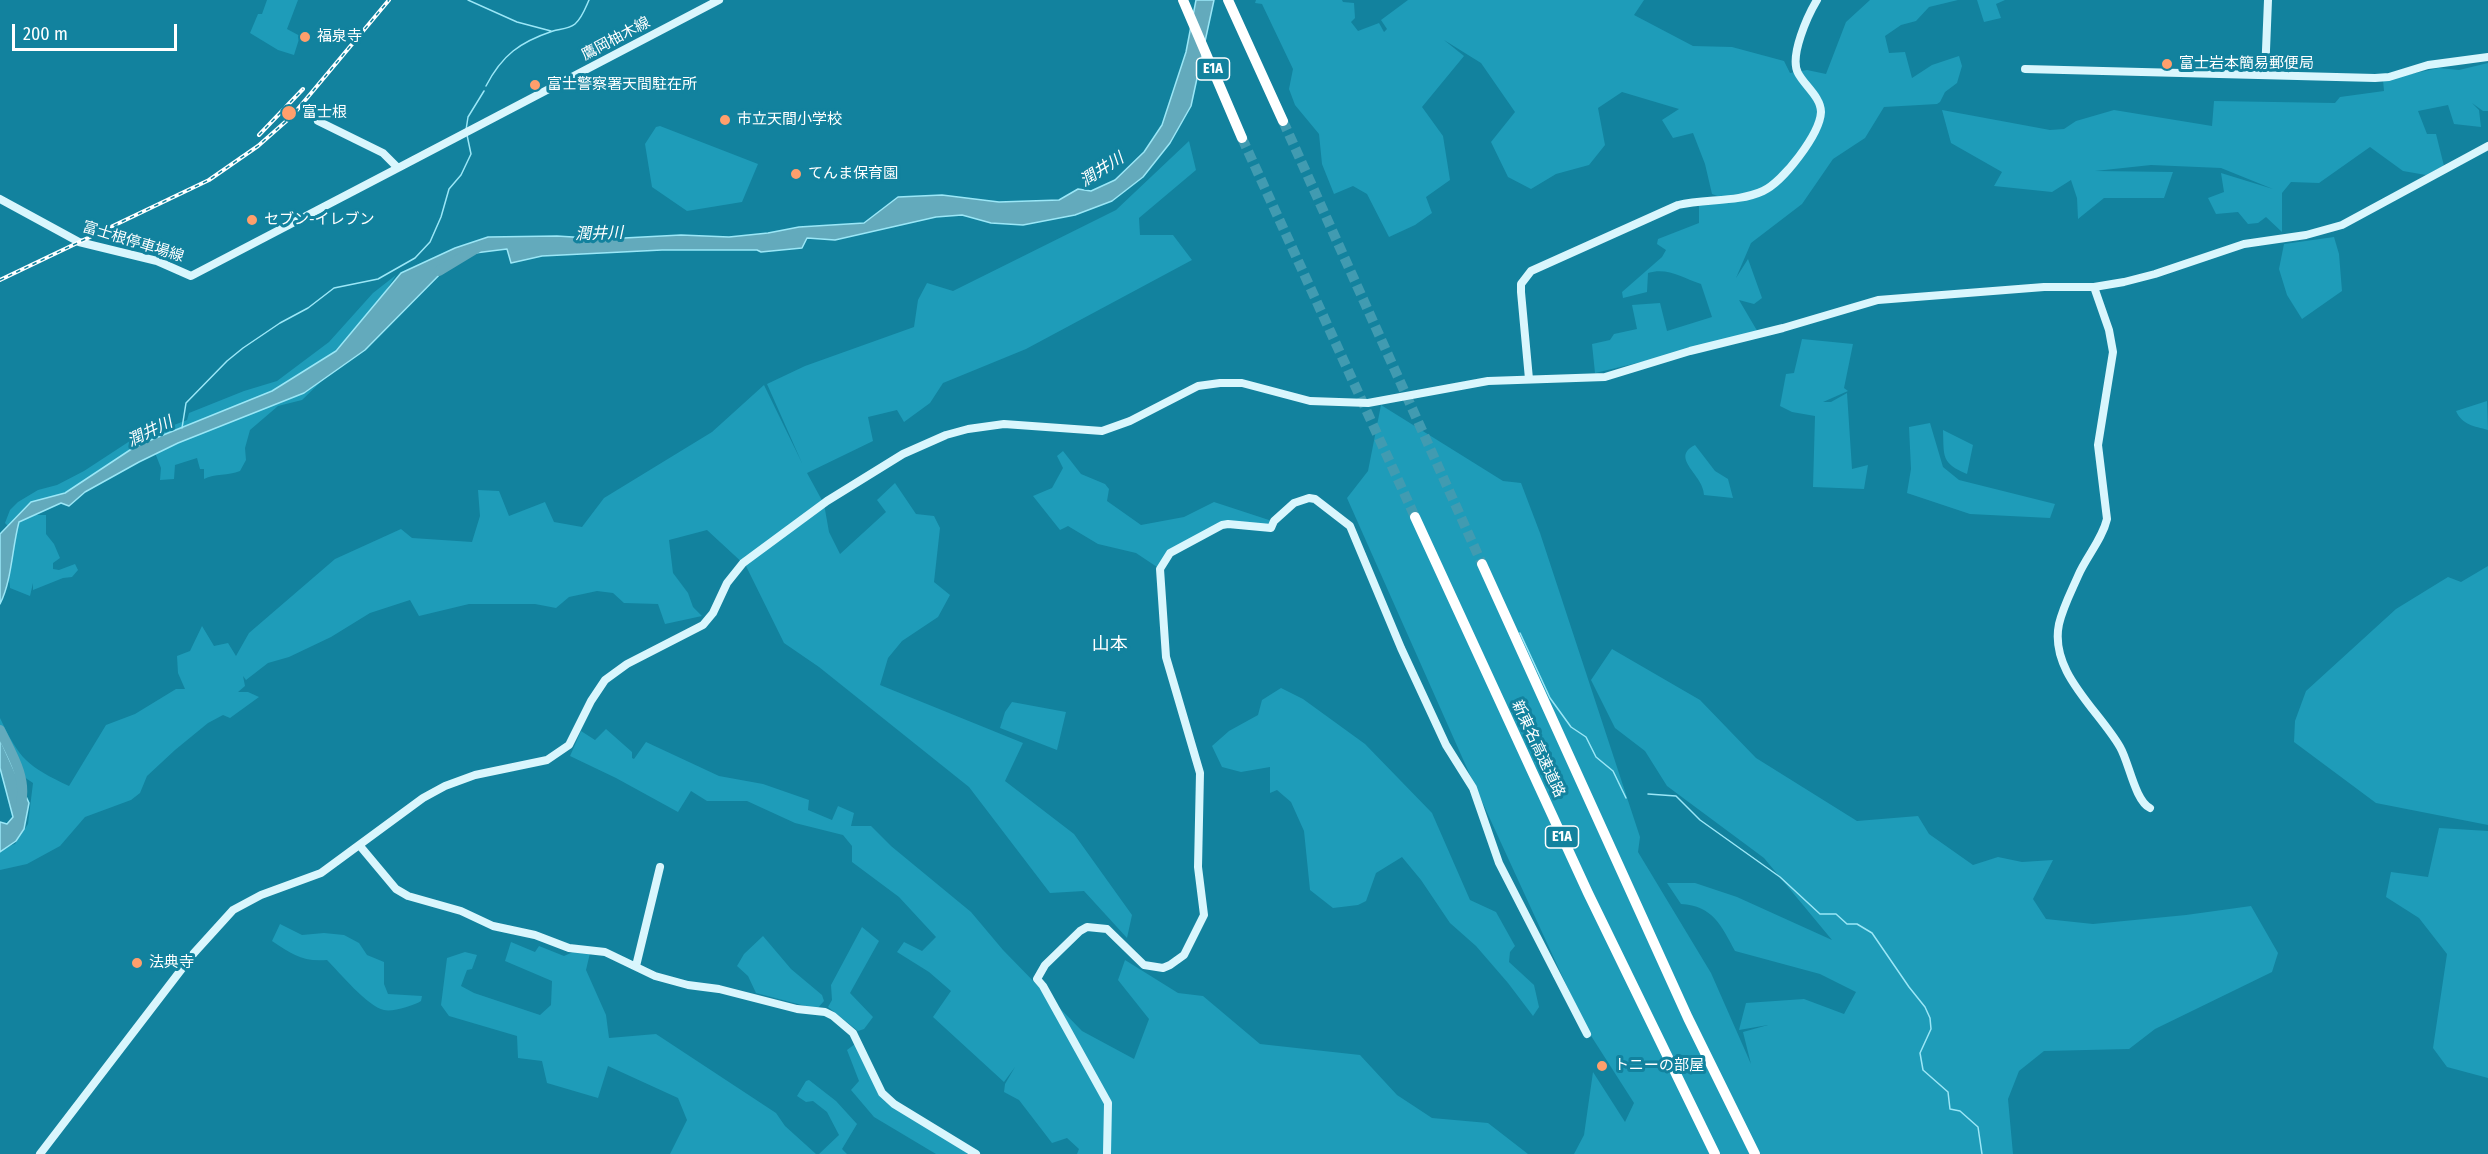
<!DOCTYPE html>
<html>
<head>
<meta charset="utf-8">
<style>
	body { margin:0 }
	#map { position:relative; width:2488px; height:1154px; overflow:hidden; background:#12829e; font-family:"Fira Sans Condensed",sans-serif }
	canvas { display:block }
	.scale { position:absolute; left:12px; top:24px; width:165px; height:27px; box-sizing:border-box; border:3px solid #fff; border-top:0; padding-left:8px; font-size:18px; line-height:21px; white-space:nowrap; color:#fff; -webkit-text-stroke:4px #12829e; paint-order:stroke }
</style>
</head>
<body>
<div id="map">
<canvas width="2488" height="1154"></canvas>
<div class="scale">200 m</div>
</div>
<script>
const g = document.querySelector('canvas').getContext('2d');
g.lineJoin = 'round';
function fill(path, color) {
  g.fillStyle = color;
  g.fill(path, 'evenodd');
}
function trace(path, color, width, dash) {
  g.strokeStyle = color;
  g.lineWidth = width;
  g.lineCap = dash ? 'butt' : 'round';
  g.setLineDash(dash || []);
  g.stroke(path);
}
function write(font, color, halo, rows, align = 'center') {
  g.font = font + ' "Fira Sans Condensed","Noto Sans JP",sans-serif';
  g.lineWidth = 6;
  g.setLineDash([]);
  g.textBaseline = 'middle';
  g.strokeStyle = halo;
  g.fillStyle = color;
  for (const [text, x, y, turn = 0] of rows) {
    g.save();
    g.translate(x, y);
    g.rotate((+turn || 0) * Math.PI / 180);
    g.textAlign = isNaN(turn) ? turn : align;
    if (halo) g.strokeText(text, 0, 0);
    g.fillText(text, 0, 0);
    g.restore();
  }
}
fill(new Path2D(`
	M267,0H298L287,29L300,36L294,55L278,50L250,33L258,14H262Z
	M1256,0H1342L1343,2L1354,3L1355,18L1351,22L1358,31L1379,23L1384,32L1387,29L1381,20L1408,0H1644L1634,15L1693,46L1732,47L1784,61L1790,73L1807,70L1826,74L1846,22L1870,0H1958L1929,7L1916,21L1901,25L1885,36L1889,53L1905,52L1912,78L1932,65L1959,56L1962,66L1957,83L1945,92L1940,102L1937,104L1884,107L1865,138L1833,159L1802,204L1751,243L1736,278L1748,259L1762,298L1754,304L1739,300L1759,334L1595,373L1592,344L1610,340L1614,334L1637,329L1632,305L1660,303L1667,331L1712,317L1701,284C1682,278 1668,267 1648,273L1647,292L1623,298L1622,292L1662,257L1666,250L1657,244L1658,239L1699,223V203L1723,198L1712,194L1705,164L1693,133L1673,138L1662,120L1679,109L1622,92L1598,108L1605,145L1589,165L1556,174L1531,189L1508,177L1491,142L1515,112L1481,63L1444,40L1464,56L1422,107L1443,136L1450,180L1426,197L1432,213L1415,225L1389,237L1367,194L1353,186L1334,194L1322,164L1319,134L1295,105L1289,89L1293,69L1262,4L1255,3Z
	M1977,0H2005L1996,4L2001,18L1984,22Z
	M2488,63V111H2483L2472,103L2479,110L2481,127L2454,124L2448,105L2418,111L2427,134H2436L2444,166L2426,175L2403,171L2370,147L2319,183L2291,182L2282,193V232L2266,217L2258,223L2248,224L2238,212L2216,214L2208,198L2224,192L2221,173L2273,189L2221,168L2151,165L2095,171L2173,172L2164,198H2104L2078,219L2077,198L2071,180L2052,192L1994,186L2002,172L1951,143L1942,110L2050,130L2064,129L2076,121L2114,110L2212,126L2214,101L2335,103L2340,97L2384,91L2383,80L2439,68L2459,70Z
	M660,126L758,164L742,202L687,211L652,187L645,144L656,127Z
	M1189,141L1196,170L1139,218L1140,235H1173L1192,260L1026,349L943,383L930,403L904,422L897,410L868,417L873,441L807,473L824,504L829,532L840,554L886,512L877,500L895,483L916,514L934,516L940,528L934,582L950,595L938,617L902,641L888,658L880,685L1023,743L1005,781L1074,834L1132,915L1127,938L1084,891L1050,893L969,787L819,667L784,643L746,566L707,530L669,540L673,573L688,593L693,607L702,616L665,624L658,604L624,603L613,593L597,591L569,597L556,608L535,604H469L419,616L410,600L370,613L331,637L289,657L268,663L246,680L243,676L245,686L238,692H248L259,697L230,718L223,715L208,723L175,750L147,776L140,793L131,800L85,817L60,846L27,864L0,870V849L15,844L28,824L33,783C2,762 0,755 0,718C20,760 27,766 69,786L106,725L135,714L176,689H185L178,673L177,656L190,651L202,626L214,646L228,643L236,656L249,633L335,559L401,529L412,538L472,542L480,516L478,490L499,491L509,516L545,502L554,522L582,527L604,498L712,432L764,385L802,463L767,384L805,366L914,327L918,300L927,283L953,291L1116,210Z
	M2334,237L2339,254L2342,291L2302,319L2287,295L2279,269L2284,244Z
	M396,275L374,309L333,353L331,372L302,400L278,406L250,430L245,448L246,460L240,471C228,476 215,473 204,479V469H200L197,458L175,465L174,479L160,480L161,468L148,435L187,420L189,413L244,391L277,381L329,342L373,293Z
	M1802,339L1853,344L1844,388L1848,391L1823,402H1831L1847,393L1852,469L1868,465L1864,489L1813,487L1815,416L1792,412L1780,406L1786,374L1794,373Z
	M2487,401L2488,430C2474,426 2462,425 2456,411Z
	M1381,405L1503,481L1521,483L1540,533L1640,837L1638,852L1711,973L1751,1064L1743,1032L1768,1025L1739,1030L1746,1003L1804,999L1844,1014L1856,992L1820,974L1735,951C1721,925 1713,906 1681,904L1667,883H1695L1737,897L1832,940L1764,858L1667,786L1645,751L1615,728L1591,680L1612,649L1700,700L1756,758L1857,821L1918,816L1929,834L1973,865L1998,857L2022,862L2053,860L2033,899L2046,919L2093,924L2186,915L2251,906L2278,953L2272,972L2155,1029L2129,1049L2044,1051L2019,1071L2008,1099L2013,1154H1574L1584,1135L1593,1072L1625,1122L1634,1103L1586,1028L1474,784L1347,498L1368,471Z
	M1930,423L1943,467L1959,480L2055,504L2050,518L1970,514L1907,493L1911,469L1909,427Z
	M1943,430L1973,445L1967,474C1941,463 1944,457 1943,430Z
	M136,437L143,442L65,493L31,502L8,526L5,523L10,510L18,502L38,490L57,485L84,471Z
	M1695,445L1715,471L1728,479L1733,498L1704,495C1704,475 1669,458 1695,445Z
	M1063,451L1081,474L1105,484L1109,489L1107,501L1141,525L1184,517L1214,502L1272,521L1267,527L1222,525L1170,553L1160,569L1136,553L1098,544L1068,526L1060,530L1033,496L1052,488L1063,468L1057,456Z
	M35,515H46V534L54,544L60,558L53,563V569L59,570L75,564L78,570L72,577L63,578L33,590V583L30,596L10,588C7,568 13,541 19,522Z
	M2488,566V825L2376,803L2294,742L2295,721L2306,691L2396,609L2448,577L2461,582Z
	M1281,688L1303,699L1365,744L1432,813L1470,900L1496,912L1515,946L1510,952L1509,962L1534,985L1539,1007L1533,1016L1508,983L1476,946L1450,923L1421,880L1402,857L1376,873L1366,901L1358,905L1333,908L1310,890L1304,831L1291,802L1277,790L1270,793V767L1241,772L1222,767L1212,746L1229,731L1258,715L1262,700Z
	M1012,702L1066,712L1057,750L1000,728L1005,712Z
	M606,729L632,752V758L634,759L646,742L719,776L763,784L809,800L808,810L832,820L838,806L854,813L851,826H871L891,846L971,912L1003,950L1082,1031L1134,1059L1149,1019L1118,980L1125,960L1178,993L1203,996L1260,1044L1360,1055L1397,1095L1432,1118L1488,1123L1528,1154H1077L1079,1149L1067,1138L1052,1143L1019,1100L1004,1092L1005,1084L1015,1067L1004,1082L933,1017L951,991L929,972L897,952L904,942L922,951L936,937L899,897L852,862V846L843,835L795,823L747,801H707L691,791L678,812L616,778L570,756L581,731L595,740Z
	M2439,828L2488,831V1078L2447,1067L2433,1048L2447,954L2419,918L2386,897L2391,872L2428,877Z
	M280,924L302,935L324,933L344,935L359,943L367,955L384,962V984L388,994L422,996L421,1001C413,1006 393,1012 384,1010C368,1007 339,972 327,960C302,962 292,954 272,941Z
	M862,927L879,941L850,993L873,1017L864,1029L858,1031L828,1007L832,1000L831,985Z
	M763,936L791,969L822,995L824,1001L817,1009L756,993L748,976L737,966L744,954Z
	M511,942L535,952L539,946L564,956L573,952L590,953L586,970L606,1015L609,1038L656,1034L776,1113L785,1126L816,1154H670L687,1120L678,1098L608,1066L598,1098L547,1083L542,1061L518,1058L517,1036L449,1016L441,1005L447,958L465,952L477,955L472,969L467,970L461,986L474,993L540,1015L551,1005L552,981L505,961Z
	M855,1044L879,1094L974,1154H936L874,1117L851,1090L859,1081L847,1050Z
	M809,1080L836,1101L857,1124L842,1149L847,1154H819L839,1135L827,1112L813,1101L806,1102L797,1096L806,1081Z`), '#1e9cb9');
const water = new Path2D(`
	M1196,0H1214L1191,106L1170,143L1143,177L1112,201L1075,215L1023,225L991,223L962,215L936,217L835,240L807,238L802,248L761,252L757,250H662L542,256L511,263L507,249L459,255L365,350L304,393L178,443L139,462L85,492L69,506L61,503L19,522C12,548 12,580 0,604V534L31,502L65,493L136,446L272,391L336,351L401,273L455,248L488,237L557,236L605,239L681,235L729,237L768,233L799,227L864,223L898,197L942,195L999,202L1059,200L1078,189L1091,191L1115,180L1144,152L1162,125L1186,52Z
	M0,739L29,803L24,829L16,841L0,852V822L7,824L13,817L0,768Z`);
fill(water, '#63aabc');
trace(water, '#9be7f7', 1.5);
trace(new Path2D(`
	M468,0L517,22L551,31
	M486,86C502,55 520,42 553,31C560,29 569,29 575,24C582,18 585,9 589,0
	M466,130L468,117L484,91
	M182,428L186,403L227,361L243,348L280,323L308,308L334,288L378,279L415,258L430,242L441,217L449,189L461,175L471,154L467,135
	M1520,633L1550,698L1571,727L1586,737L1596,757L1613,771L1626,798
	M1648,794L1676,796L1700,820L1780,877L1820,914H1836L1847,924H1857L1872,933L1909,987L1925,1007L1930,1018L1931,1029L1920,1053L1923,1070L1948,1092L1950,1109L1960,1111L1978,1127L1982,1154`), '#9be7f7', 1.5);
trace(new Path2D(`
	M439,271L477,248
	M0,730C11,753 27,777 21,803`), '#63aabc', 10);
trace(new Path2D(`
	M1283,121L1482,564
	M1242,138L1415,517`), '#419bb1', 10, [10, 5]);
trace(new Path2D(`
	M2025,69L2375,78L2389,77L2428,65L2488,57
	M2265,75L2268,0
	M398,168L719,0
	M0,199L79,242L157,261L191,276L398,168L383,153L318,121
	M2094,287L2109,330L2113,352L2098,445L2107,519C2102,540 2086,557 2078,576C2071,592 2063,607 2059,624C2049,672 2098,709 2120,747C2129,762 2135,801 2150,808
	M1529,379L1521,292V284L1531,271L1678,205C1705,198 1737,203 1763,191C1783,182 1820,134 1821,112C1821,97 1804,85 1798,73C1789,56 1808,15 1817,0
	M360,846L396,889L408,896L461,911L493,926L535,935L569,948L605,952L655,976L688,985L719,989L797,1009L825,1012L833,1016L853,1033L882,1093L894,1104L976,1154
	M636,966L660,867
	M40,1154L194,953L233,910L261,895L321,873L423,798L445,786L475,775L547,760L569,745L591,701L605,680L627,664L703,625L713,613L727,583L743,563L827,501L903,454L946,435L968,429L1004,424L1102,431L1130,421L1198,386L1220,383H1242L1310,401L1368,403L1488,381L1605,377L1690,351L1783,328L1878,300L2044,287H2094L2124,282L2155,274L2244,244L2306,235L2342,225L2488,146
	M1107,1154L1108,1103L1043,986L1037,979L1045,965L1080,931L1087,927L1107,929L1144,965L1163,968L1170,965L1184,955L1204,915L1198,867L1200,773L1166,657L1160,569L1170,553L1222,525L1228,524L1271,528L1274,521L1294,503L1309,498L1315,499L1350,526L1401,648L1446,745L1473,788L1499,863L1587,1034`), '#d9f6fd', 8);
trace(new Path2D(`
	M1183,0L1242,138
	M1228,0L1283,121
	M1415,517L1588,893L1715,1154
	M1482,564L1688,1018L1755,1154`), '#fff', 10);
const rail = new Path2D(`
	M259,135L303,89
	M0,280L209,180L258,146L292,116L389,0`);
trace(rail, '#fff', 4);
trace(rail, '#12829e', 1.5, [4.5]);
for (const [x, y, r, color] of [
	[305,37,6,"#ff9f6c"],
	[2167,64,6,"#ff9f6c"],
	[535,85,6,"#ff9f6c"],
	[289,113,8,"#ff9f6c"],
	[725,120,6,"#ff9f6c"],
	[796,174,6,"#ff9f6c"],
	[252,220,6,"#ff9f6c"],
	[137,963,6,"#ff9f6c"],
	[1602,1066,6,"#ff9f6c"]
]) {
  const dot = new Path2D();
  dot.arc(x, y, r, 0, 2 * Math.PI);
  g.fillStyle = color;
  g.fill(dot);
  trace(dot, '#12829e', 2);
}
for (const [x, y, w] of [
	[1213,69,33],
	[1562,837,33]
]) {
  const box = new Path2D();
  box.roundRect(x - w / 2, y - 11, w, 22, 4.5);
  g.fillStyle = '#12829e';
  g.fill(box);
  trace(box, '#fff', 1.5);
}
write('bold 14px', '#fff', null, [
	["E1A",1213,69],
	["E1A",1562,837]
]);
write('15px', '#fff', '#12829e', [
	["福泉寺",317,37],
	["富士岩本簡易郵便局",2179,64],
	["富士警察署天間駐在所",547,85],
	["富士根",302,113],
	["市立天間小学校",737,120],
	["てんま保育園",808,174],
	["セブン-イレブン",264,220],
	["法典寺",149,963],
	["トニーの部屋",1614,1066]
], 'left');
write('15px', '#fff', '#12829e', [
	["鷹岡柚木線",616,39,-28],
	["富士根停車場線",133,242,17],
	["新東名高速道路",1538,749,65]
]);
write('italic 16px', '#fff', '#12829e', [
	["潤井川",1102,170,-33],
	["潤井川",599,234,-2],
	["潤井川",150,432,-26]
]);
write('18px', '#fff', '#12829e', [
	["山本",1110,645]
]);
</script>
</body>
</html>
